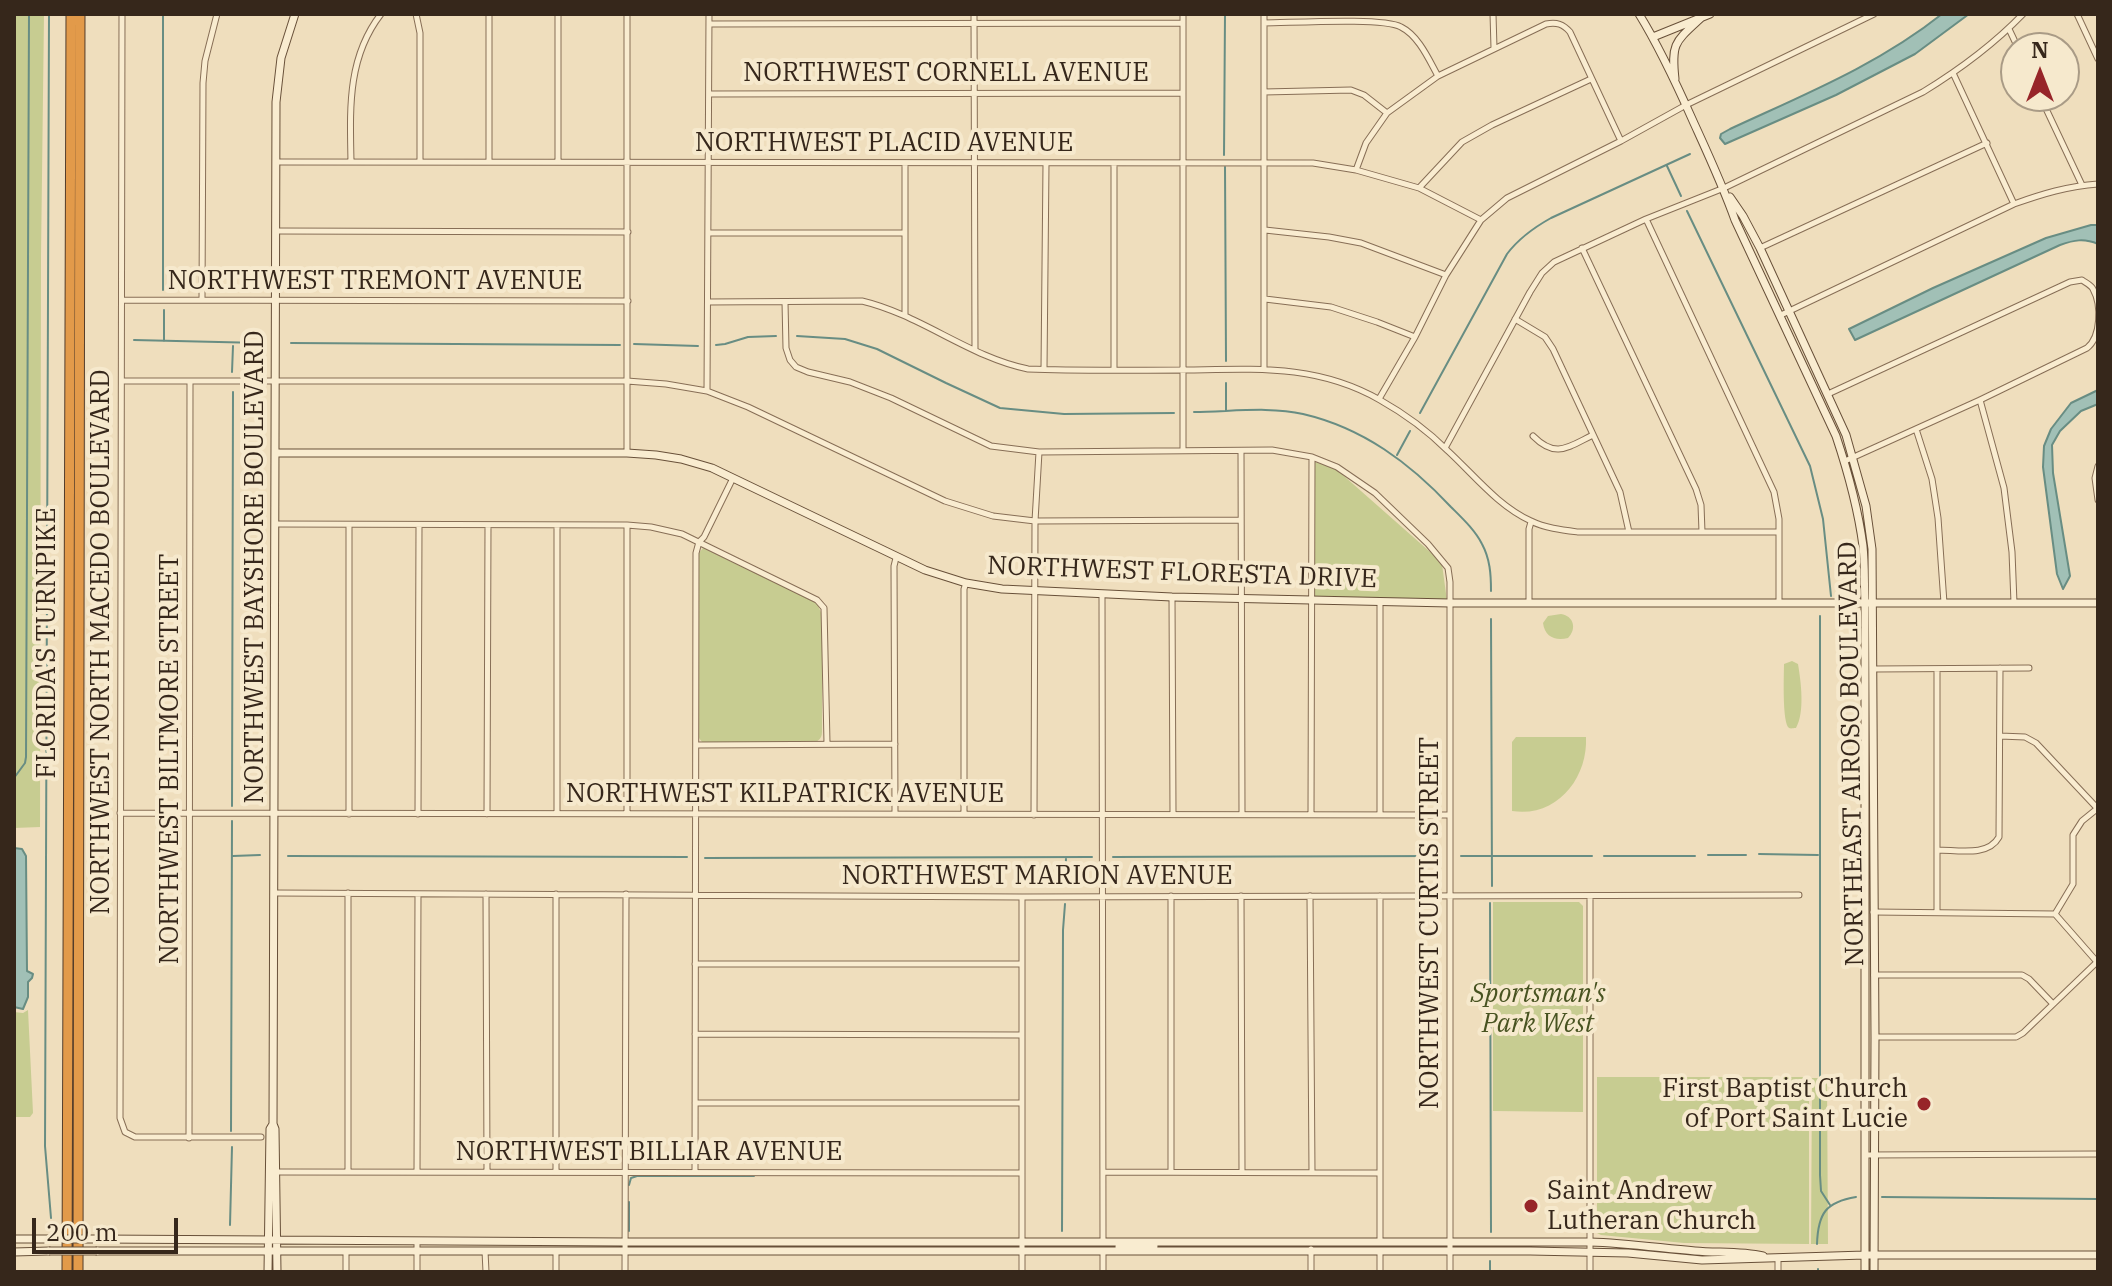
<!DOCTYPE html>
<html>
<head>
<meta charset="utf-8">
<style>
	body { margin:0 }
	#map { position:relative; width:2112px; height:1286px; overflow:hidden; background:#efdebd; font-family:"IBM Plex Serif",serif }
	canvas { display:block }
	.frame { position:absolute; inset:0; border:16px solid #36271b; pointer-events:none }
	.north { position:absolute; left:2000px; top:32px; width:80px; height:80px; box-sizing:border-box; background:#f6e9cd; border:2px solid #a99b86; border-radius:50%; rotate:0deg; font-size:22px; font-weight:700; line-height:32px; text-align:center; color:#36271b }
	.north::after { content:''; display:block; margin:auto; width:28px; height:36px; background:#972529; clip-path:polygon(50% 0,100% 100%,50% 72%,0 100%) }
	.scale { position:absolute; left:32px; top:1218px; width:146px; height:36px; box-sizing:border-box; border:4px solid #36271b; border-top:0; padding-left:10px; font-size:24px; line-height:28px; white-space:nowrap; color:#36271b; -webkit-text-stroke:6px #f6e9cd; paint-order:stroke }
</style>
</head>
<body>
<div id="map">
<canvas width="2112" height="1286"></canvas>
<div class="frame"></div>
<div class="north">N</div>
<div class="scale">200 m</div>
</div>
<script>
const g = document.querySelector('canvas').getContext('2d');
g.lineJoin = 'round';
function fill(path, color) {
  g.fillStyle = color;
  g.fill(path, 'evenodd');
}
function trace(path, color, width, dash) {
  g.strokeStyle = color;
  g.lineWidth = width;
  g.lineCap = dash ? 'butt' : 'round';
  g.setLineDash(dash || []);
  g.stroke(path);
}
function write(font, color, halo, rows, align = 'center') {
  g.font = font + ' "IBM Plex Serif",serif';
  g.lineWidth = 8;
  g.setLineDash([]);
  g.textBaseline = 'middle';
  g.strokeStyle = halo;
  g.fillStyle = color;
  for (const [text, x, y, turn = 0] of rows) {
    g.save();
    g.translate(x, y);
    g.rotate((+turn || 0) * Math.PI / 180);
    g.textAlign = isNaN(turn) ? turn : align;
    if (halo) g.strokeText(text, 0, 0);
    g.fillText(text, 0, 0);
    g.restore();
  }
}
fill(new Path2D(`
	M14,14H44L41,256L40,827L14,828Z
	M1315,462L1336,469L1437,558L1442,564L1447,601L1314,597Z
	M703,548L817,603L822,615V731C822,736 821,739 816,742L706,743L702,742L699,738L698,554Z
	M1561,614C1574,616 1577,629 1568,638C1555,641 1545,637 1543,623L1548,616Z
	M1792,661L1798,664C1801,682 1805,712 1796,728C1793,728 1791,729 1789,728C1782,723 1784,674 1784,664Z
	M1516,737H1586C1588,778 1557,818 1512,811V742Z
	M1493,902H1579L1583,906V1112L1493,1111Z
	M28,1010L33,1113L30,1117H14V1012L23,1013Z
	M1597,1077H1809V1244L1684,1243L1601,1235L1597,1233Z
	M1812,1078H1827L1828,1244H1811Z`), '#c7cc91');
const water = new Path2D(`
	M1942,14H1969L1915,54L1836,95L1725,144L1720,138L1721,134L1730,129C1803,95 1878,65 1942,14Z
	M2091,225H2098V244C2084,238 2074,240 2060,245L1855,340L1849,329L1933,288L2046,238Z
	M2098,390V404L2081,411L2060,431L2052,445L2053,473L2070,576L2063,589L2057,574L2043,467L2044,446L2051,429L2071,403Z
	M14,848L22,849L26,856L27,971L33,974L32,978L28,982V997L23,1009L14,1007Z`);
fill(water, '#a1c0b6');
trace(water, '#688d83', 2);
trace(new Path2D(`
	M49,14L45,1146L51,1218
	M163,14V290
	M1224,155L1225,14
	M1667,166L1681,196
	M1225,167L1226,361
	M1687,211L1810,466L1823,519L1831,596
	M797,336L845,339L877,349L946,383L1000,408L1064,414L1174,413
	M134,340L261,343
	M164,341V310
	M291,343L620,345
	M634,344L698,346
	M716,345L725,344L748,337L776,336
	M232,372L233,346
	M1226,383V411
	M1194,412C1228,412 1270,406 1303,414C1363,428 1410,463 1451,507C1462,518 1475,530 1482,544C1490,559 1491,574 1491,591
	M1420,413L1507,254C1519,238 1533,228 1551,218L1690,154
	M1397,455L1410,431
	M1820,616V1175L1821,1191L1830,1205
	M1491,619L1492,886
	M14,778L25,763L26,757L29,14
	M232,806L233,392
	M1759,854L1818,855
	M1708,855H1746
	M233,856L260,855
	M288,856L687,857
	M1461,856H1592
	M1604,856H1695
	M1113,857L1441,856
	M705,858L1092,857
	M1065,885L1066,858
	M1490,903L1491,1232
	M231,1131L232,821
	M629,1185L631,1178L637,1176H754
	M1882,1197L2098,1199
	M629,1202V1231
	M230,1225L232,1147
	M1062,1231L1063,930L1065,904
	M1817,1244C1818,1213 1826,1202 1856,1197
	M1490,1261V1272
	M1818,1269V1272`), '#688d83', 2);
const street = new Path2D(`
	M122,14L120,1118L125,1132L135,1137H261
	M416,14L420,33V162
	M558,14V162
	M974,14L975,349
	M1183,14V450
	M1264,14V369
	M1493,14L1494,48
	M2077,14L2098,59
	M1264,23C1290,23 1383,17 1401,27C1419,36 1429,60 1438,76
	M709,24L1183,23
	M2009,29L2018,48
	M1953,73L2014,204
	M1264,92L1351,90L1364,95L1387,113
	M709,94L1183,93
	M2040,96L2082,185
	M277,162L1313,163L1356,170L1419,188L1481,220
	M351,162C350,109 347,58 381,14
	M489,162V14
	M1114,163V370
	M905,164V315
	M1356,170L1366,143L1387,113L1438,76L1546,24C1557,22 1563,24 1570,32L1621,141
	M1419,188L1462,142L1492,125L1591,79
	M1646,219L1774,492L1779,519V603
	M1265,230L1329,237L1361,243L1446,275
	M276,231L628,232
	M709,233H904
	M1582,248L1696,489L1701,505L1702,532
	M1760,248L1987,143
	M1265,299L1331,307L1377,322L1415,337
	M122,300L628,301
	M202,300L203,83L205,61L217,14
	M708,302L862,301C921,315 969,357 1028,369C1080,371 1133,370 1186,370C1256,369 1317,364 1380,400C1405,414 1428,431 1448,451C1474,475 1498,506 1531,521C1545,528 1562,530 1578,532H1779
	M785,302L786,348L790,360L796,367L808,372L850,382L891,398L991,446L1039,452L1272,450L1312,457L1337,467L1375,493L1428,544L1448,568L1450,582V1272
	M1781,315L2014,204C2042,194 2068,186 2098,184
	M1515,319L1545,337L1553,349L1620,492L1629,532
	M1044,369L1046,164
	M122,381H627L666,384L707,391L748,407L945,501L993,516L1035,521L1241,520
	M707,391L709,14
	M1828,394L2070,282L2082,280C2086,283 2091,285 2093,289C2102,305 2101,337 2087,348L1980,400L1845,461
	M1379,399L1415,337L1446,275L1481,220L1507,198L1621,141L1686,105L1874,14
	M1980,400L2004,488L2012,552L2014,603
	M1916,429L1932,479L1938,518L1944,603
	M1533,436C1556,459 1568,447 1593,435
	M1445,448L1530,292L1542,273L1554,262L1646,219L1724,188L1923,92C1959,70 1994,44 2023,14
	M1241,451L1242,814
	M627,453V14
	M2098,466L2095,478L2098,500
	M275,524L627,525L651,527L682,534L817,600L824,608L827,743
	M1102,594L1103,1241
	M1172,597L1173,814
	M1529,603V529L1531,522
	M1874,669L2029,668
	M1937,669V912
	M2000,736L2025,737L2036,743L2098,809
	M696,745L895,744
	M120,813L1449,815
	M557,813V525
	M349,814V525
	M418,814L419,525
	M487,814L488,525
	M627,814V525
	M895,814L894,566L896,558
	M964,814V589L966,583
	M1034,815L1035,521L1039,452
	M1311,815L1312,457
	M1380,815V602
	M1937,850C1958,850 1988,857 1999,837L2000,668
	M275,893L1022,897L1799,895
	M348,893V1171
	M486,894L487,1171
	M1241,896L1242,1172
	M1310,896L1312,1172
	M1590,896V1272
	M1022,897V1272
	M1873,912L2055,914L2098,963
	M2055,914L2073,884V835L2082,821L2098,808
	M695,964H1022
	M1874,975H2022L2029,979L2053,1004
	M695,1034L1022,1035
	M1875,1037H2016L2023,1033L2097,962
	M695,1103H1022
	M189,1138L190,381
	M1865,1155L2098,1154
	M277,1172L1022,1173
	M417,1172L418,894
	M556,1172V894
	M695,1172L696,553L699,542L704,537L733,478
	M1104,1172L1379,1173
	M1171,1172V896
	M1380,1241V896
	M346,1251V1272
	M485,1251L486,1272
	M1103,1252V1272
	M417,1272V1241
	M556,1272V1251
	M625,1272L626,894
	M1311,1272V1249
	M1380,1272V1252
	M1778,1272V1258`);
const secondary = new Path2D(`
	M1639,14C1660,48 1677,85 1693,121C1708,154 1723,186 1735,220L1836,436C1848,472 1858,508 1863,546C1865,565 1864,584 1865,603V1272
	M1653,37L1710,14
	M1675,79C1671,43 1675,42 1701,18
	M1730,197L1743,216L1760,248L1846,435L1866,506L1872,549L1875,1037L1874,1272
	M276,453H627L656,455L681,459L712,468L925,570L966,583L1002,589L1172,597L1450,603H2098
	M14,1239H49
	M97,1239L625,1242H1590C1625,1243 1660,1248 1695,1251C1718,1253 1741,1251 1763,1256
	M1119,1247L1154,1246
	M97,1251H1530L1628,1253L1702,1260L1865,1255H2098
	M14,1252L49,1251
	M268,1272L270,1129L273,1124
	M277,1272L275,1129L273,1124L276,102L281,58L295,14`);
const highway = new Path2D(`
	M67,1272L71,14
	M78,1272L80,14`);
trace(street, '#876e56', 7);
trace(secondary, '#685039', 9);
trace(highway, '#543d2b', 11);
trace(street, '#f9ecd0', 5);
trace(secondary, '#f9ecd0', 7);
trace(highway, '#e29a4a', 9);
const secondaryBridge = new Path2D(`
	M49,1239H97
	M49,1251H97`);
trace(secondaryBridge, '#685039', 9, []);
trace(secondaryBridge, '#f9ecd0', 7);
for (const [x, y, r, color] of [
	[1924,1104,8,"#972529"],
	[1531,1206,8,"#972529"]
]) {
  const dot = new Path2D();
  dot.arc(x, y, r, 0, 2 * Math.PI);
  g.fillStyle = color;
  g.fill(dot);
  trace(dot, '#f6e9cd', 3);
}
write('26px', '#36271b', '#f6e9cd', [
	["NORTHWEST CORNELL AVENUE",946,73],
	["NORTHWEST PLACID AVENUE",884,143],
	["NORTHWEST TREMONT AVENUE",375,281],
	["NORTHWEST BAYSHORE BOULEVARD",255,567,-90],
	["NORTHWEST FLORESTA DRIVE",1182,573,2],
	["NORTHWEST NORTH MACEDO BOULEVARD",101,642,-90],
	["FLORIDA'S TURNPIKE",47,643,-90],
	["NORTHEAST AIROSO BOULEVARD",1852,754,-91],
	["NORTHWEST BILTMORE STREET",170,759,-90],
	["NORTHWEST KILPATRICK AVENUE",785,794],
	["NORTHWEST MARION AVENUE",1037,876],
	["NORTHWEST CURTIS STREET",1430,923,-90],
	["NORTHWEST BILLIAR AVENUE",649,1152]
]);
write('italic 26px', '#485321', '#f6e9cd', [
	["Sportsman's",1538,994],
	["Park West",1538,1024]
]);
write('26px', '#36271b', '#f6e9cd', [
	["First Baptist Church",1908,1089],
	["of Port Saint Lucie",1908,1119],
	["Saint Andrew",1547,1191,"left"],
	["Lutheran Church",1547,1221,"left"]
], 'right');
</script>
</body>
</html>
